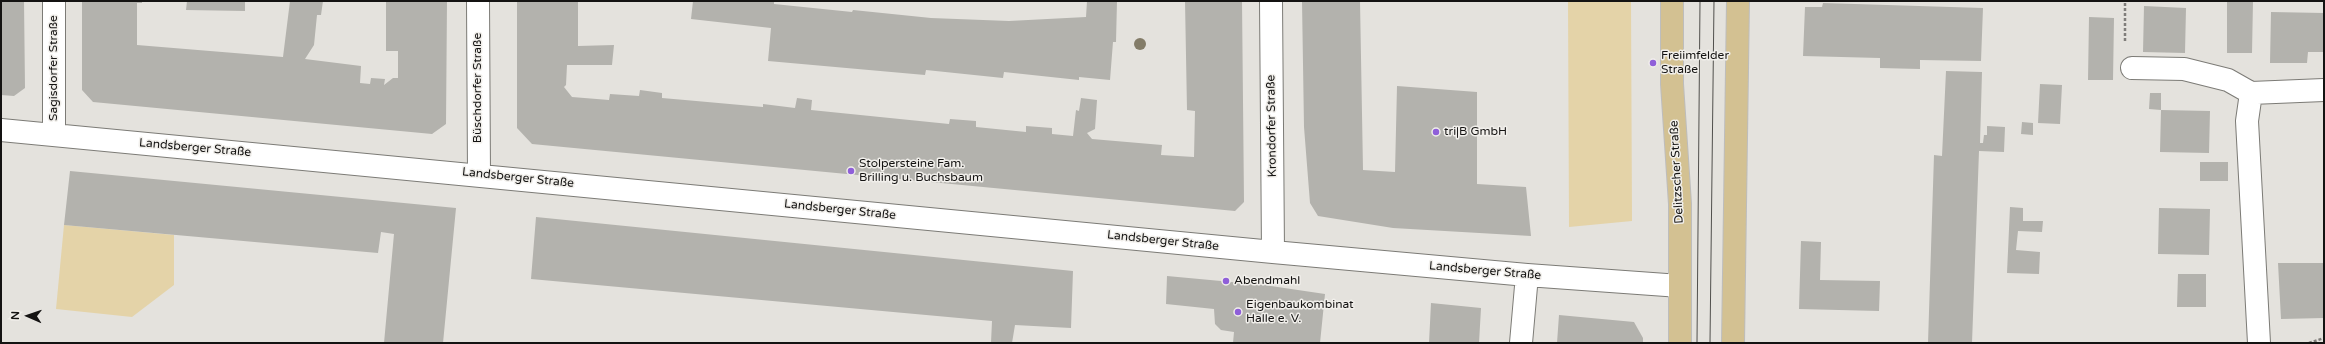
<!DOCTYPE html>
<html>
<head>
<meta charset="utf-8">
<style>
	body { margin:0 }
	#map { position:relative; width:2325px; height:344px; overflow:hidden; background:#e4e2dd; font-family:"Varela Round",sans-serif }
	canvas { display:block }
	.frame { position:absolute; inset:0; border:2px solid #141312; pointer-events:none }
	.north { position:absolute; left:8px; top:296px; width:40px; height:40px; -webkit-text-stroke:3px #f1efeb; paint-order:stroke; rotate:272deg; font-size:11px; font-weight:700; line-height:16px; text-align:center; color:#141312 }
	.north::after { content:''; display:block; margin:auto; width:14px; height:18px; background:#141312; clip-path:polygon(50% 0,100% 100%,50% 72%,0 100%) }
</style>
</head>
<body>
<div id="map">
<canvas width="2325" height="344"></canvas>
<div class="frame"></div>
<div class="north">N</div>
</div>
<script>
const g = document.querySelector('canvas').getContext('2d');
g.lineJoin = 'round';
function fill(path, color) {
  g.fillStyle = color;
  g.fill(path, 'evenodd');
}
function trace(path, color, width, dash) {
  g.strokeStyle = color;
  g.lineWidth = width;
  g.lineCap = dash ? 'butt' : 'round';
  g.setLineDash(dash || []);
  g.stroke(path);
}
function write(font, color, halo, rows, align = 'center') {
  g.font = font + ' "Varela Round",sans-serif';
  g.lineWidth = 3;
  g.setLineDash([]);
  g.textBaseline = 'middle';
  g.strokeStyle = halo;
  g.fillStyle = color;
  for (const [text, x, y, turn = 0] of rows) {
    g.save();
    g.translate(x, y);
    g.rotate((+turn || 0) * Math.PI / 180);
    g.textAlign = isNaN(turn) ? turn : align;
    if (halo) g.strokeText(text, 0, 0);
    g.fillText(text, 0, 0);
    g.restore();
  }
}
fill(new Path2D(`
	M1568,1H1631L1632,221L1569,227Z
	M64,225L174,235V285L132,317L56,309Z`), '#e4d3a8');
fill(new Path2D(`
	M1,1H24L25,88L14,96L1,95Z
	M82,1H142V3H137V45L283,57L290,1H323L321,15H317L314,45L305,59L361,66L360,83L370,84L371,78L385,79L384,85L393,78H398V51H386V1H447L446,124L432,134L93,102L82,90Z
	M187,1H245V11L186,10Z
	M517,1H578V46L614,45L612,65H567L566,85L564,87L572,97L609,100L610,94L639,96L640,90L662,93V98L685,100L763,107V104L795,108L797,98L812,100L811,110L949,124L950,119L976,121V127L1026,132V126L1052,128V134L1073,136L1076,110L1079,111L1081,98L1097,100L1095,129L1087,133L1092,139L1162,145L1161,155L1194,157L1195,111L1187,110L1185,1H1242L1244,202L1235,211L532,144L517,128Z
	M693,1H774V4L852,12L853,10L931,18L1009,21L1086,17L1087,1H1117L1116,42H1113L1110,80L1079,77V80L1004,72L1003,78L926,70L925,75L768,61L771,28L691,19Z
	M1302,1H1360L1363,170L1395,172L1397,86L1477,92V184L1526,187L1531,236L1393,228L1318,216L1310,203L1304,127Z
	M2227,1H2253L2252,53H2227Z
	M1823,3L1983,8L1981,61L1920,60V69L1880,68V58L1803,56L1805,7H1822Z
	M2144,6L2186,8L2185,53L2143,52Z
	M2271,12L2324,13L2323,52H2308L2307,63H2270Z
	M2089,17L2114,18L2113,80H2088Z
	M1946,71L1982,72L1980,143H1983L1984,135H1987V126L2005,127L2004,152L1979,151L1972,343H1928L1934,155L1942,156Z
	M2040,84L2062,85L2060,124L2038,123Z
	M2150,93H2161V110L2210,111L2209,153L2160,152L2161,110L2149,109Z
	M2022,122L2033,123V135L2021,134Z
	M2200,162H2228V181H2200Z
	M70,171L456,208L443,343H384L394,234L381,232L378,253L64,225Z
	M2010,207L2023,208V221H2043L2042,232L2018,231L2016,250L2040,252L2039,274L2007,273Z
	M2159,208L2210,209L2209,255L2158,254Z
	M536,217L1073,271L1071,328L1015,325L1012,343H991L992,321L531,279Z
	M1801,241L1821,242L1820,280L1880,281L1879,311L1799,309Z
	M2278,263H2324V318L2281,319Z
	M2178,274H2206V307H2177Z
	M1167,276L1264,285L1325,294L1320,343H1233L1234,332L1221,330L1215,324L1214,309L1166,304Z
	M1431,303L1481,308L1479,343H1429Z
	M1559,315L1634,322L1643,338V343H1557Z`), '#b3b2ad');
const minor = new Path2D(`
	M54,1V134
	M478,1L479,175
	M1271,1L1273,252
	M2132,68L2184,69L2228,80L2251,93L2324,90
	M2251,93L2247,121L2259,343
	M1,130L1273,252L1527,275L1680,286
	M1521,343L1527,275`);
const major = new Path2D(`
	M1672,1V84L1680,204V343
	M1733,343L1738,1`);
trace(minor, '#7c7b76', 24);
trace(major, '#bdbdbd', 24);
trace(new Path2D(`
	M2125,41V1
	M2309,343L2324,338`), '#7f7d7a', 2.5, [3, 2]);
trace(minor, '#fff', 22);
trace(major, '#d3c192', 22);
trace(new Path2D(`
	M1697,343L1700,1
	M1710,343L1714,1`), '#504f4c', 1);
g.fillStyle = '#837c68';
for (const [x, y] of [
	[1140,44]
]) {
  g.beginPath();
  g.arc(x, y, 6, 0, 2 * Math.PI);
  g.fill();
}
for (const [x, y, r, color] of [
	[1653,63,4,"#8f5fd9"],
	[1436,132,4,"#8f5fd9"],
	[851,171,4,"#8f5fd9"],
	[1226,281,4,"#8f5fd9"],
	[1238,312,4,"#8f5fd9"]
]) {
  const dot = new Path2D();
  dot.arc(x, y, r, 0, 2 * Math.PI);
  g.fillStyle = color;
  g.fill(dot);
  trace(dot, '#f1efeb', 1.5);
}
write('12px', '#141312', '#f1efeb', [
	["Freiimfelder",1661,56],
	["Straße",1661,70],
	["tri|B GmbH",1444,132],
	["Stolpersteine Fam.",859,164],
	["Brilling u. Buchsbaum",859,178],
	["Abendmahl",1234,281],
	["Eigenbaukombinat",1246,305],
	["Halle e. V.",1246,319]
], 'left');
write('12px', '#141312', '#f1efeb', [
	["Sagisdorfer Straße",54,68,-90],
	["Büschdorfer Straße",478,88,-90],
	["Krondorfer Straße",1272,126,-91],
	["Landsberger Straße",195,148,5],
	["Delitzscher Straße",1677,172,-93],
	["Landsberger Straße",518,178,6],
	["Landsberger Straße",840,210,6],
	["Landsberger Straße",1163,241,6],
	["Landsberger Straße",1485,271,5]
]);
</script>
</body>
</html>
